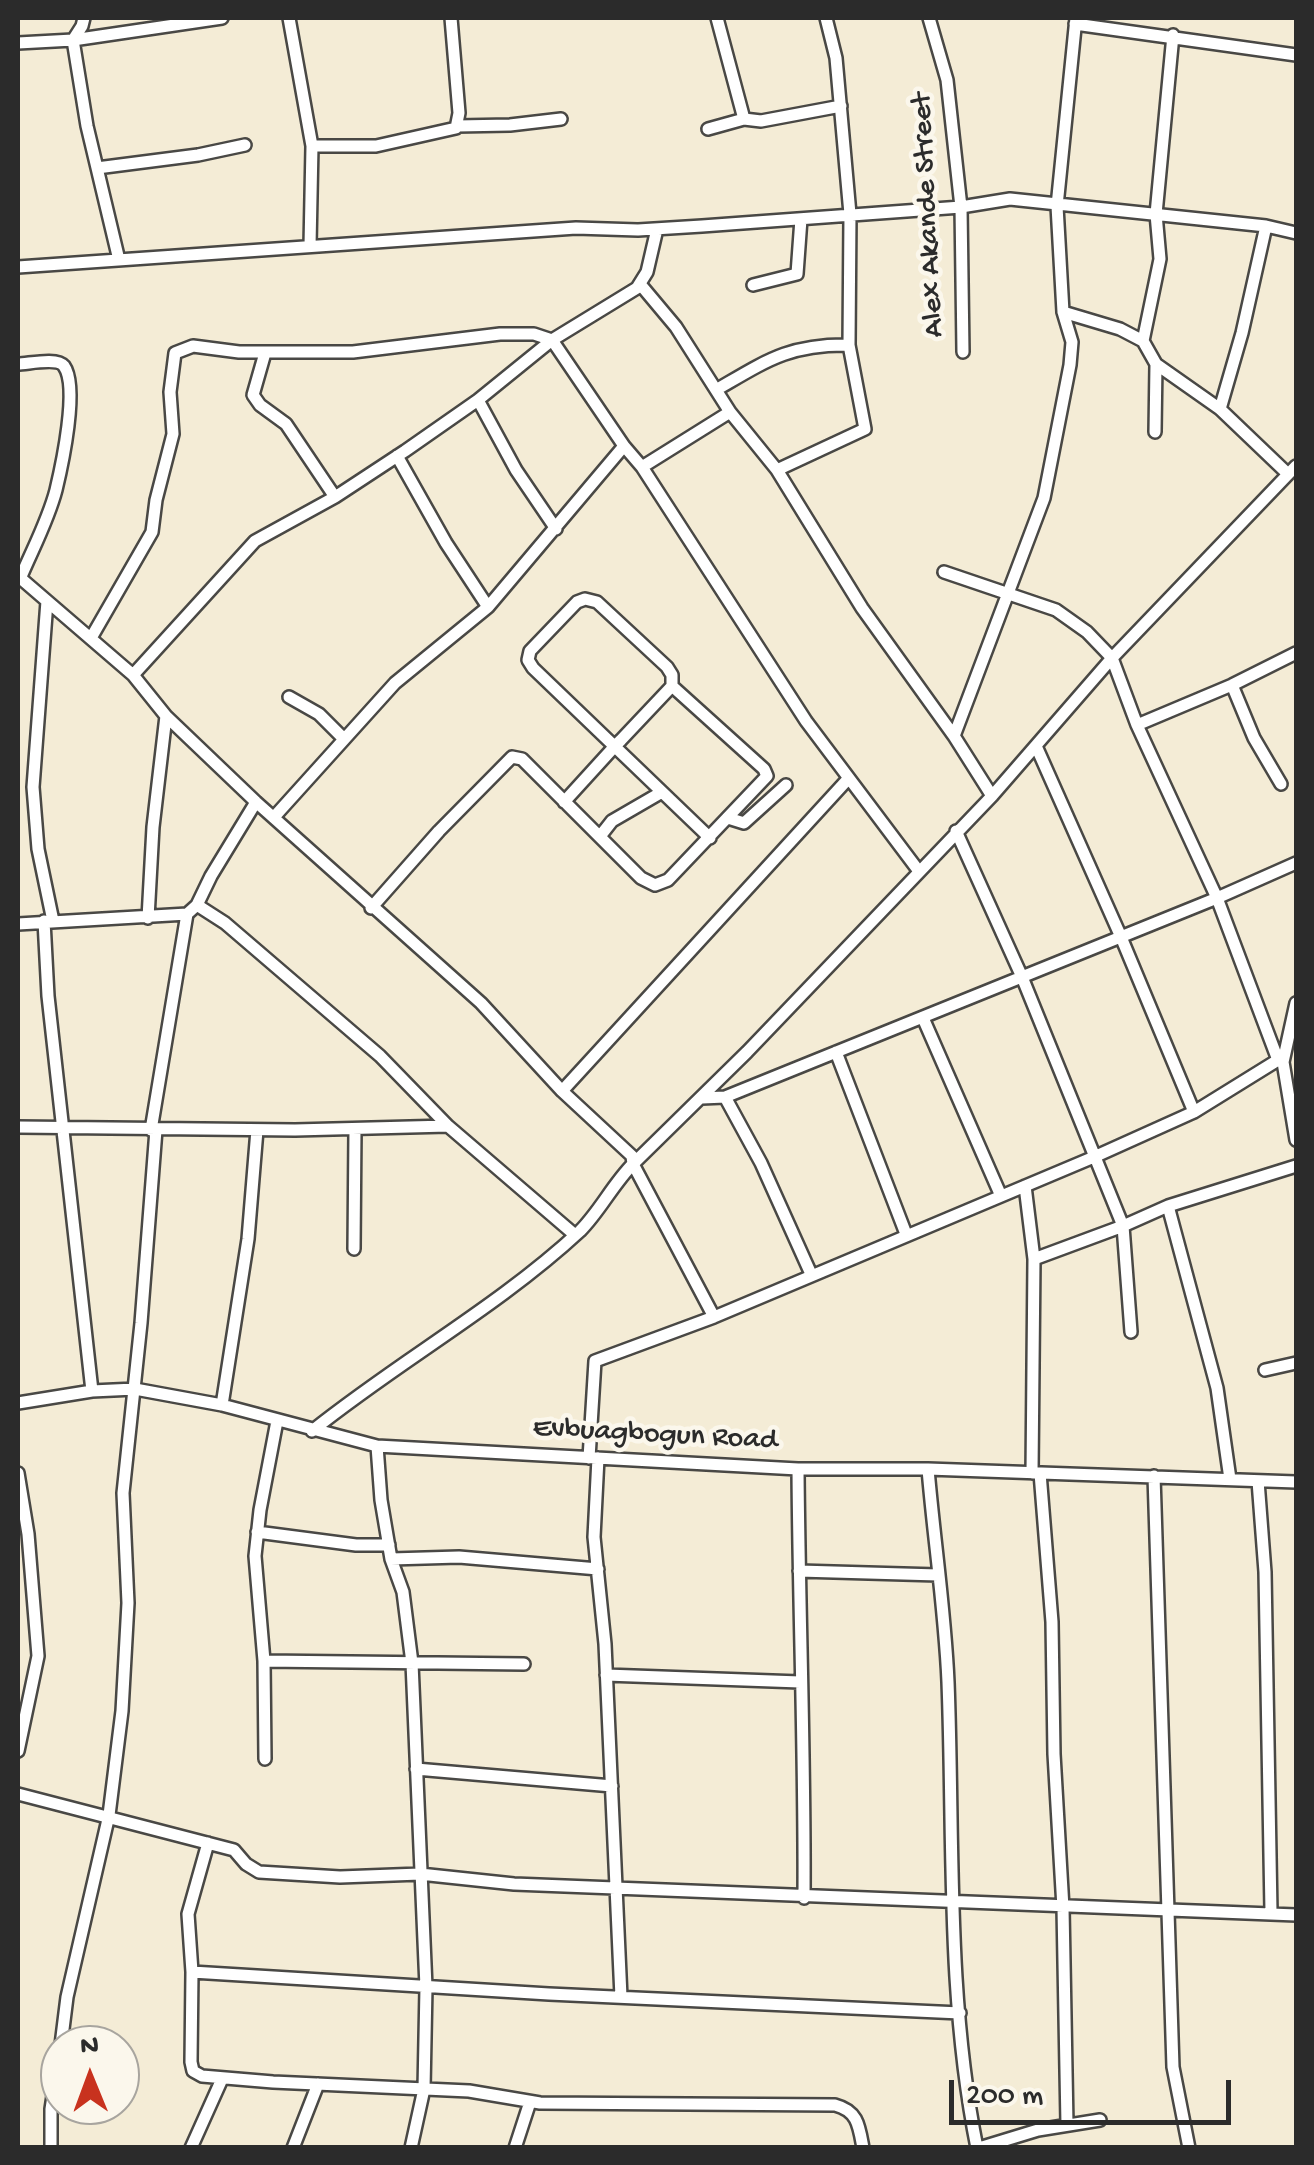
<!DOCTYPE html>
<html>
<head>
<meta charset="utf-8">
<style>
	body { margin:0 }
	#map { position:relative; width:1314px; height:2165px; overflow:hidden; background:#f4ecd6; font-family:"Gochi Hand",sans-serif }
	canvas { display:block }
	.frame { position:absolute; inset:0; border:20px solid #2b2b2b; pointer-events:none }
	.north { position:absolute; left:40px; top:2025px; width:100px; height:100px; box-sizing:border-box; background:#fbf7ec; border:2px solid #a8a59f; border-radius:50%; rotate:359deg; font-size:28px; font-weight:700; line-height:40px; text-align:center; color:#2b2b2b }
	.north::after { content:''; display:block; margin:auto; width:35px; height:45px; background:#c8321e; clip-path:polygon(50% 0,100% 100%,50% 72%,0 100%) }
	.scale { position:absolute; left:949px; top:2080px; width:282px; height:45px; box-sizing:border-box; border:5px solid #2b2b2b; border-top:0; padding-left:12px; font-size:30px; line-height:35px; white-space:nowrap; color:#2b2b2b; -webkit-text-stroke:8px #fbf7ec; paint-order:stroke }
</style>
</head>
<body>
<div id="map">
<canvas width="1314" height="2165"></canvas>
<div class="frame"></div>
<div class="north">N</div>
<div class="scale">200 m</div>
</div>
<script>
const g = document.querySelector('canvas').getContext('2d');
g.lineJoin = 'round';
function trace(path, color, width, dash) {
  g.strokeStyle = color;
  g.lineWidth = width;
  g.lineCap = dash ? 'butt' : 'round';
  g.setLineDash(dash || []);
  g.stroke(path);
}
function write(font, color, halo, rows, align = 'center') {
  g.font = font + ' "Gochi Hand",sans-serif';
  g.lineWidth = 9;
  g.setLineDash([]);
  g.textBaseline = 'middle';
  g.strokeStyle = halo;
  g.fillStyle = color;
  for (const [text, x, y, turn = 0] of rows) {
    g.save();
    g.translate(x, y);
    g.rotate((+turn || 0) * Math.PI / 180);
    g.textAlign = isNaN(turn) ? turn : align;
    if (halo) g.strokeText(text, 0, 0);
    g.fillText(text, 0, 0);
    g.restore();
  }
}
const minor = new Path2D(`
	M84,18L82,26L73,40L87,126L119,260
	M289,18L312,146L310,246
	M717,18L744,119L761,121L841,106
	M929,18L947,80L961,207L963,352
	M1075,24L1296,55
	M18,43L73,40L222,18
	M457,126L510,125L561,119
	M708,129L744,119
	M312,146H376L456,128L459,113L451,18
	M97,168L198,155L245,145
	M18,267L576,228L638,230L702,226L961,207L1010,199L1266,226L1296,233
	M640,284L676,327L730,412L777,470L862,608L954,736L992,796
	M753,285L797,274L801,219
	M1063,312L1120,329L1143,341L1156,364L1220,409L1288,474
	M1143,341L1160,259L1156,214L1173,35
	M265,353L253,395L260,405L286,424L335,497
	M18,364C28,364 57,357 64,366C79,387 62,465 56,490C48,521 32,550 20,579
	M716,390C766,361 789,344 849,345
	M478,400L516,470L556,529
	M1220,409L1242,333L1266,226
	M1155,432L1156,364
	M397,456L446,543L488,607
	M642,467L730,412
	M777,470L865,429L849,345L850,214L836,58L826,18
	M944,572L1056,610L1087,632L1112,658L1137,725L1217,898L1278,1060L1283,1062
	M18,576L133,675L166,716L256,802L481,1003L562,1091L632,1156L633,1164C613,1184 600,1211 580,1231C498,1307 399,1361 312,1431
	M47,601L33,787L38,849L53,921
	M91,638L152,532L156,500L173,434L170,392L175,353L193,346L239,352H353L500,334H534L552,340L624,446L642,467L806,721L918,870
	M133,675L255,541L335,497L405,451L478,400L552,340L637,288L647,272L657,229
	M1232,685L1254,738L1281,784
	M289,697L319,714L344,739
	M1137,725L1232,685L1296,653
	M954,736L1044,498L1070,365L1072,342L1063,312L1057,206L1076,18
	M1036,746L1121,937L1194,1112
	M564,802L615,746L621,740L672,686V675L667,667L597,602L585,599L577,602L530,651L528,660L533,668C592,725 651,781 710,838
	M275,816L395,683L488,607L624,446
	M728,818L744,823L786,785
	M956,831L1022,977L1123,1226L1131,1332
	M601,835L612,821L662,792
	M197,905L211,876L256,802
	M371,908L439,831L512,757L522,759L641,878L655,885L668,880L767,776L764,769L672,686
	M148,918L153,827L166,716
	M44,921L48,996L92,1391
	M18,924L187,914L197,905L225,923L380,1056L448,1126
	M1296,1003L1283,1062L1296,1140
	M923,1018L1001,1196
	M836,1052L906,1234
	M562,1091L848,779
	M725,1097L761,1163L811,1274
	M702,1098L725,1097L1217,898L1296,863
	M18,1127L295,1130L448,1126L575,1235
	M151,1130L187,914
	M1025,1186L1034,1259L1032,1473
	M1168,1206L1217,1388L1230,1479
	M354,1249L355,1129
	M1034,1259L1123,1226L1168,1206L1296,1166
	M714,1317L633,1164L747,1052L992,796L1112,658L1296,466
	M1265,1370L1296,1363
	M18,1403L92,1391L135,1389L222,1405L377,1446L798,1469H928L1296,1482
	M222,1405L248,1239L257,1130
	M377,1446L381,1500L391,1559L403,1592L412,1663L426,1987L424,2089L411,2148
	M589,1458L595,1361L714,1317L1094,1157L1194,1112L1278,1060
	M598,1458L594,1537L605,1644L621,1997
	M798,1469C799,1612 805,1755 804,1898
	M928,1469C934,1540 945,1611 948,1682C954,1838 946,1994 977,2148
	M18,1473L28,1534L38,1656L18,1751
	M1040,1473L1052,1622L1054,1754L1063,1908L1067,2125
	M1154,1476L1173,2067L1189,2148
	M1258,1481L1265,1572L1271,1912
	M257,1532L356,1545H389
	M391,1559L459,1557L598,1569
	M799,1571L938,1575
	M264,1661L255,1556L260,1510L277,1421
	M606,1675L800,1682
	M265,1759L264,1661L524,1664
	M416,1769L612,1786
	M18,1794L234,1850L246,1864L259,1872L340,1877L420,1874L514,1884L1296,1915
	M208,1843L188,1914L192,1972L191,2062L193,2071L202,2076L273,2082L469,2091L540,2103L835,2105C858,2111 859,2126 863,2148
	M192,1972L549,1994L960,2013
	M61,2045L67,1997L109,1815L122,1711L128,1603L123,1493L141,1323L156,1130
	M51,2148V2109L60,2050
	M191,2148L222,2079
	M293,2148L318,2084
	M515,2148L530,2102
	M979,2148L1038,2130L1100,2120`);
trace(minor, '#494845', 16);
trace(minor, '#fff', 11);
write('30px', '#2b2b2b', '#fbf7ec', [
	["Alex Akande Street",930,215,-93],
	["Evbuagbogun Road",655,1436,3]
]);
</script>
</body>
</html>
